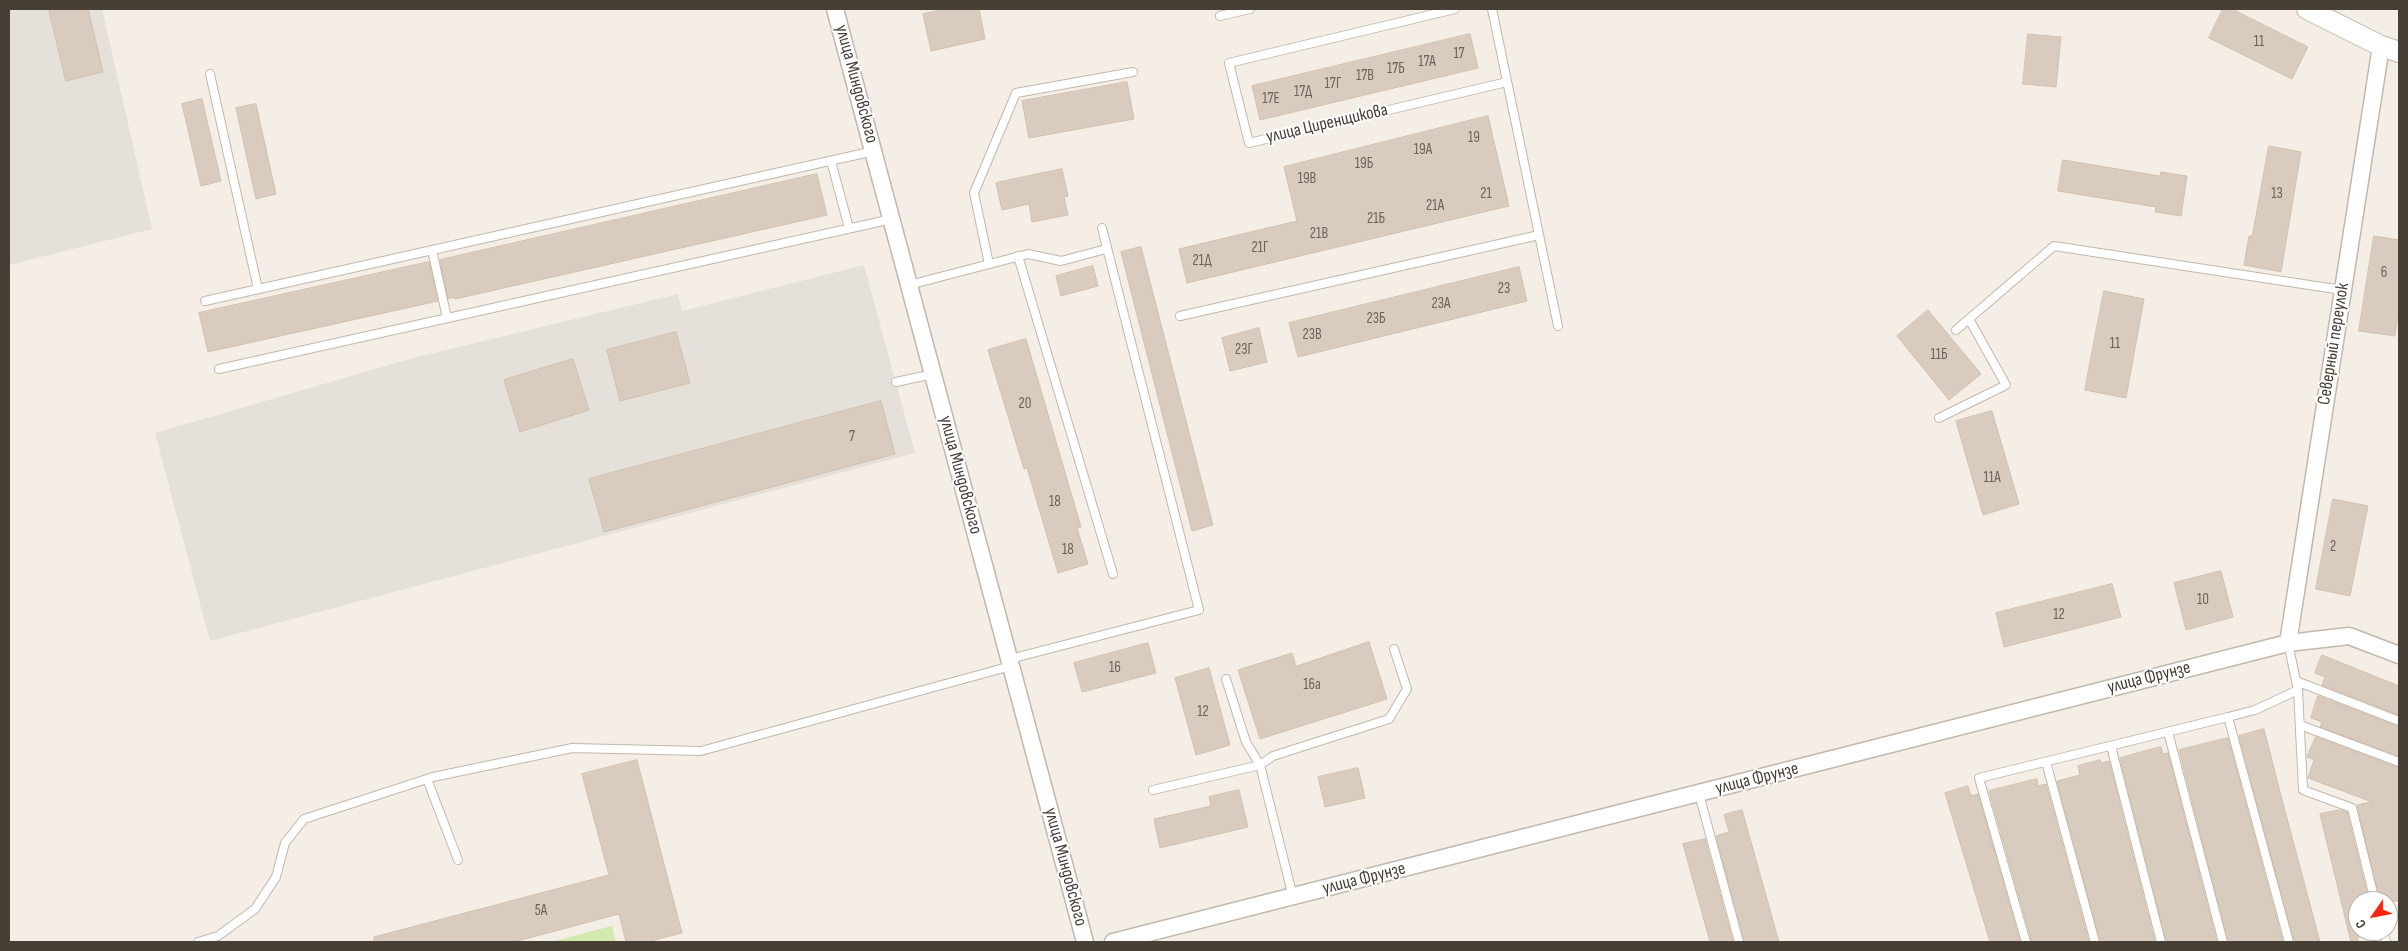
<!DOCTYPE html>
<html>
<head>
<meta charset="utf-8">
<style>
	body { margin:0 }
	#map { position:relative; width:2408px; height:951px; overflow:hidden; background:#f4eee6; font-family:"Sofia Sans Condensed",sans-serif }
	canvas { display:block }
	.frame { position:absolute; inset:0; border:10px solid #473e35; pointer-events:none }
	.north { position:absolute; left:2348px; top:891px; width:50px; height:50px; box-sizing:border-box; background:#fff; border:1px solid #b5b2ae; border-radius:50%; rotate:237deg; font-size:14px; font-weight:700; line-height:20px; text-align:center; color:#473e35 }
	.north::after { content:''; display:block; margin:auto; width:18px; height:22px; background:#ff2312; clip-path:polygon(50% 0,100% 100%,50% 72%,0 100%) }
</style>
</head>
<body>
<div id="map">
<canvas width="2408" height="951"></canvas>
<div class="frame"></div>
<div class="north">С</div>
</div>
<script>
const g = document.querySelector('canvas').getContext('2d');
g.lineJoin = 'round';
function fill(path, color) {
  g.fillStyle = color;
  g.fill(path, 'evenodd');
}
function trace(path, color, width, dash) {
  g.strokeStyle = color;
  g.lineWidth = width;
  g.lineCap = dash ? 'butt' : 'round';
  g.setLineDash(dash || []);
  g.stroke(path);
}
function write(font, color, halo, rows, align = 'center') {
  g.font = font + ' "Sofia Sans Condensed",sans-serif';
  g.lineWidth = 4;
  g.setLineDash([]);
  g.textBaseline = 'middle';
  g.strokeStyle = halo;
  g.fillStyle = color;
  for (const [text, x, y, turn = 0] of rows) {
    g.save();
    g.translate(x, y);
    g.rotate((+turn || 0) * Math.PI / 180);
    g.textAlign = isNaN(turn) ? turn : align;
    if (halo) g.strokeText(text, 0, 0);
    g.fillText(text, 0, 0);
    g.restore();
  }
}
fill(new Path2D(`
	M9,9H102L152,229L9,265Z
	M864,265L915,453L210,641L155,433L413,358L678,294L682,311Z`), '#e6e0db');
fill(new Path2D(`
	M612,926L616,942H550Z`), '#d3e9ad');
const building = new Path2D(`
	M49,9H88L103,72L66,81Z
	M947,9H979L985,39L931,51L923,14Z
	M2223,9H2232L2308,47L2292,79L2209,38Z
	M1470,34L1478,68L1260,120L1252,86Z
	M2028,34L2061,37L2056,87L2023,84Z
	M1127,82L1134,119L1029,138L1022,101Z
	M202,99L221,181L201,186L182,104Z
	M256,104L276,194L256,199L236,108Z
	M1488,116L1509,206L1187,283L1179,249L1297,221L1284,167Z
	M2269,146L2301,152L2281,272L2244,265L2249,236H2252Z
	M2063,160L2160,176L2161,172L2187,176L2181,216L2155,212L2156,207L2058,191Z
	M1062,169L1068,196L1064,197L1068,215L1032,222L1029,204L1002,210L996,183Z
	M817,174L827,215L455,299L454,297L448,299L440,260Z
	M2374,236L2399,240V307L2395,336L2359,331Z
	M1141,247L1213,525L1192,531L1121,252Z
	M429,262L438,301L208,352L199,313Z
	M1093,266L1098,286L1061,296L1056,276Z
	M1519,267L1527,301L1298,357L1289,323Z
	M2104,291L2144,299L2126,398L2085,390Z
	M1928,310L1981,374L1949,400L1897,336Z
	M1259,328L1267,362L1230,371L1222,338Z
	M676,332L690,383L620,401L607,350Z
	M1026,339L1081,527L1077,528L1088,564L1058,573L1027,468L1024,469L988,350Z
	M573,359L589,410L520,432L504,380Z
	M881,401L895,454L604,532L589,479Z
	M1992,411L2019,504L1983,515L1956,421Z
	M2333,499L2368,506L2350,596L2316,589Z
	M2221,571L2233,617L2186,630L2174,583Z
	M2112,584L2121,617L2004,647L1996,613Z
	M1369,642L1387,699L1260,739L1238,670L1292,653L1296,666Z
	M1148,643L1156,673L1082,692L1074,663Z
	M2322,655L2399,686V715L2322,685L2325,677L2315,673Z
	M1209,668L1230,745L1196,755L1175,678Z
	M2318,696L2399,727V756L2320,727L2322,722L2311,718Z
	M2264,729L2280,792L2320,942H2294L2239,736Z
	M2316,737L2399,768V901H2380L2357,805L2372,802L2308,778L2314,760L2307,757Z
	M2228,738L2283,942H2228L2179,750Z
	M2161,747L2163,754L2168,753L2217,942H2166L2120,758Z
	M637,760L682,933L647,942H626L619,914L514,942H374V937L609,875L582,774Z
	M2100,760L2101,763L2109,761L2155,942H2100L2057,781L2080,775L2078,766Z
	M1358,768L1365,798L1325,807L1318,777Z
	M2037,779L2038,786L2046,784L2089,942H2032L1989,791Z
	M1968,786L1971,796L1978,794L2020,942H1990L1945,793Z
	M1239,790L1248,827L1160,848L1154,819L1211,806L1209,797Z
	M1742,810L1779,942H1744L1716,836L1729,832L1724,815Z
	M2340,810L2347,812L2369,901H2358V942H2351L2320,814Z
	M1705,839L1733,942H1710L1683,844Z`);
fill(building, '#d9ccbe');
trace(building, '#d1c0ae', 1);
const service = new Path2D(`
	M1455,9L1229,63L1249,143L1507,82
	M1492,9L1558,326
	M1220,16L1250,9
	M210,74L258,289
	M831,161L849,228
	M432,250L447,318
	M1018,256L1113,574
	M989,264L974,193L1016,93L1133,72
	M909,285L1028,254L1061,261L1106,249
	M205,301L874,151
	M1180,316L1539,235
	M1956,330L2054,246L2342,290
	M219,369L892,219
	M896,382L933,374
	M1939,418L2006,385L1969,319
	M1010,659L1199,610L1102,228
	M1226,679L1246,742L1260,765L1273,756L1389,719L1407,689L1394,649
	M2296,681L2399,721
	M2298,690L2303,790L2352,808L2375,901
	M2228,717L2255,710L2298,690L2288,643
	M2300,725L2399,762
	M2168,732L2223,942
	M2111,746L2161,942
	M2046,762L2095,942
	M427,779L458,860
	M1153,790L1260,765L1293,897
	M1699,794L1739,942
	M2383,931L2386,942
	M198,942L218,936L255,909L276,877L285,843L304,819L433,777L572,748L701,751L1011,666
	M2026,942L1979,778L2228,717L2289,942`);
const minor = new Path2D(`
	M835,9L1085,942
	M2288,643L2381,46
	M1113,942L2288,643L2349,636L2399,655`);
const tertiary = new Path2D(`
	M2307,9L2381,46L2399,52`);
trace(service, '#c2b8ab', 10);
trace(minor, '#c2b8ab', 19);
trace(tertiary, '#c2b8ab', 22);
trace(service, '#fff', 8);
trace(minor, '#fff', 16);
trace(tertiary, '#fff', 20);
write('15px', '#6c6257', null, [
	["11",2259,42],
	["17",1459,54],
	["17А",1427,62],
	["17Б",1396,69],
	["17В",1365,76],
	["17Г",1333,84],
	["17Д",1303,92],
	["17Е",1271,99],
	["19",1474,138],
	["19А",1423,150],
	["19Б",1364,164],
	["19В",1307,179],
	["21",1486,194],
	["13",2277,194],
	["21А",1435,206],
	["21Б",1376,219],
	["21В",1319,234],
	["21Г",1260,248],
	["21Д",1202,261],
	["6",2384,273],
	["23",1504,289],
	["23А",1441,304],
	["23Б",1376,319],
	["23В",1312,335],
	["11",2115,344],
	["23Г",1244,350],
	["11Б",1939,355],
	["20",1025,404],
	["7",852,437],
	["11А",1992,478],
	["18",1055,502],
	["2",2333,547],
	["18",1068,550],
	["10",2203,600],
	["12",2059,615],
	["16",1115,668],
	["16а",1312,685],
	["12",1203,712],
	["5А",541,911]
]);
write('18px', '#473e35', '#fff', [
	["улица Миндовского",856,84,75],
	["улица Циренщикова",1327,124,-13],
	["Северный переулок",2334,344,-81],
	["улица Миндовского",960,475,75],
	["улица Фрунзе",2149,678,-14],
	["улица Фрунзе",1757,779,-14],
	["улица Миндовского",1065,867,75],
	["улица Фрунзе",1364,879,-14]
]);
</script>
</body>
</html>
